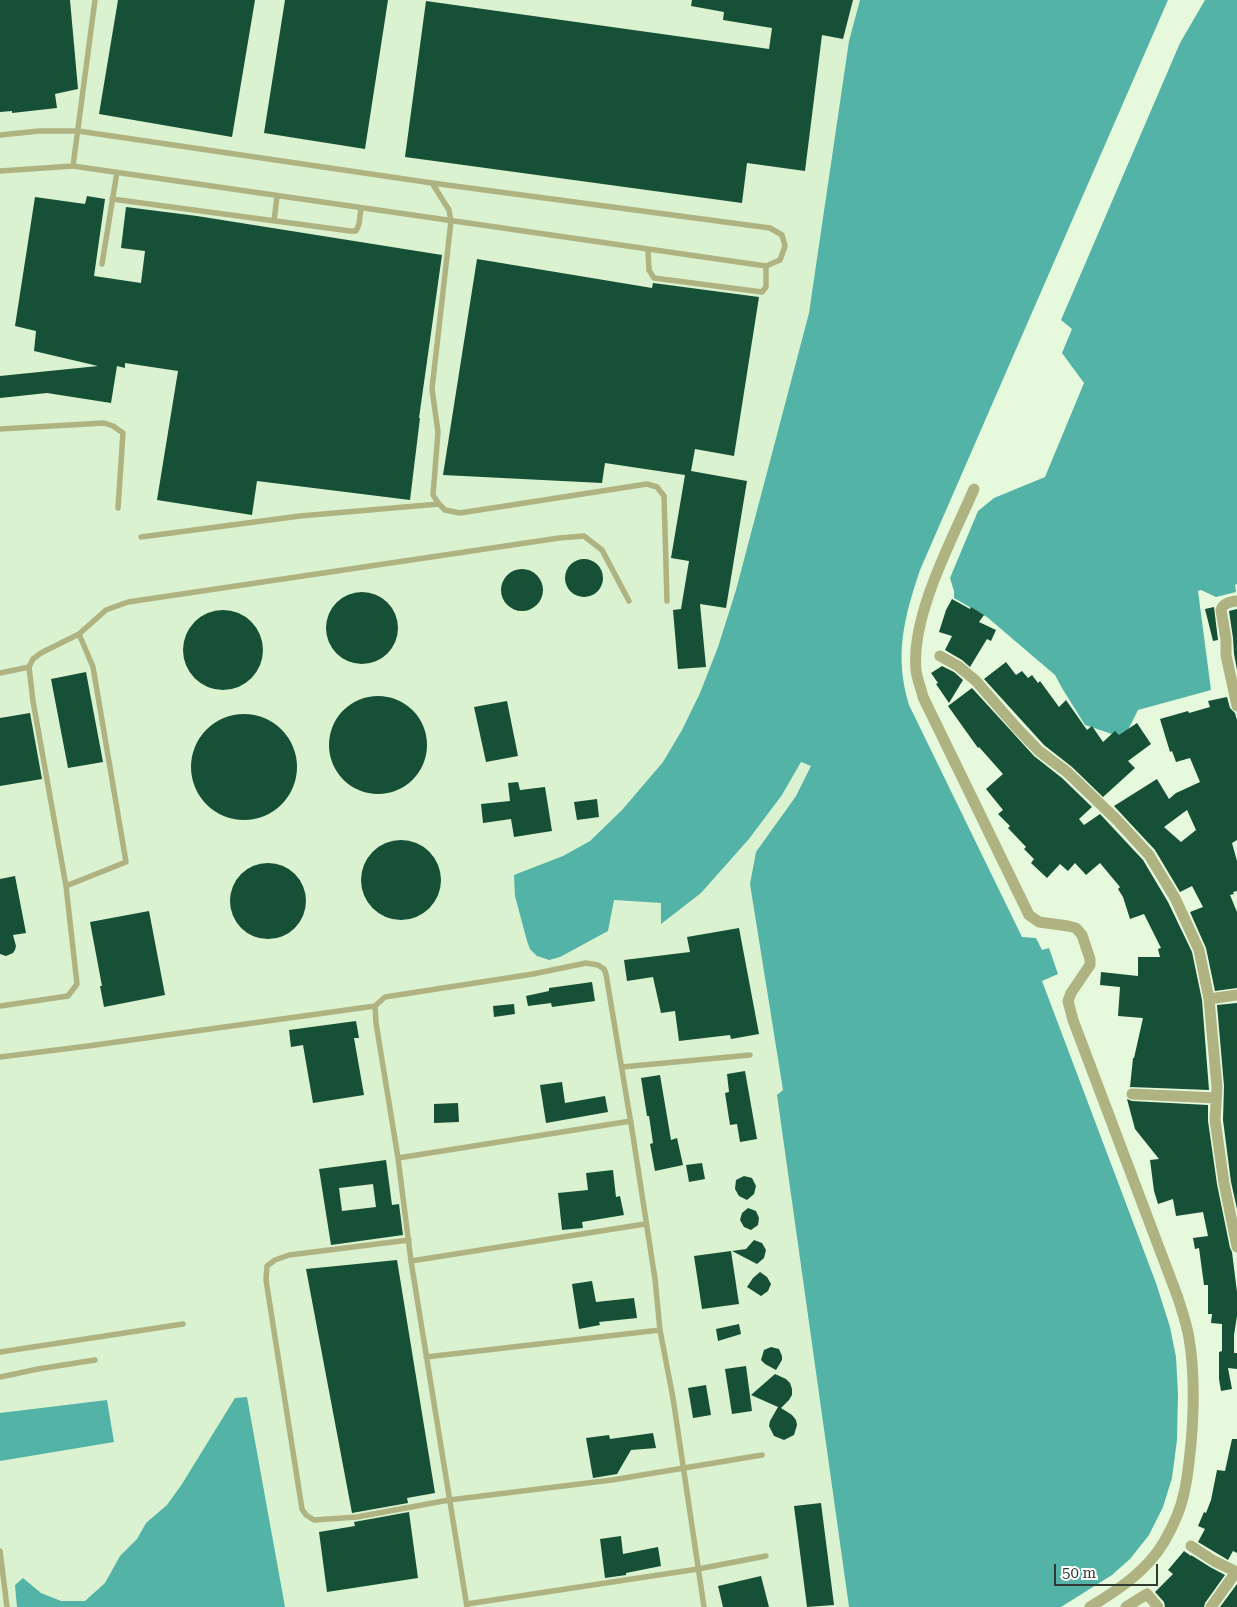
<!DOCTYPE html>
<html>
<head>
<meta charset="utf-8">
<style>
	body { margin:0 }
	#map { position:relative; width:1237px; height:1607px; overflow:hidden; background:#e6f9dd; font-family:"Roboto Serif",serif }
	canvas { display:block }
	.scale { position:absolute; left:1054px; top:1564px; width:104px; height:22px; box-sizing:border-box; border:2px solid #323a2f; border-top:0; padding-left:6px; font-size:15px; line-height:18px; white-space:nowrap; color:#323a2f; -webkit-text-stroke:4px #fff; paint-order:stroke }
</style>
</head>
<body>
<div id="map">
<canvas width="1237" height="1607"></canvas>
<div class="scale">50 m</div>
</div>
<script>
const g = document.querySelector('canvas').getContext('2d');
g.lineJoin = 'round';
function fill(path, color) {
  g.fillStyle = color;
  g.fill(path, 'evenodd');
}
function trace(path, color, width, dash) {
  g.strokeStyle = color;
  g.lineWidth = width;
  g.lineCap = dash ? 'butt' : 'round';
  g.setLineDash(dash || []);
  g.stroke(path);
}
fill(new Path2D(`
	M0,0H860L849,41L809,313L736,590L718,647L700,693L682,730L663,762L622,810L590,841L563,856L515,896L530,949L614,900L662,903L661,923L701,893L749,840L782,795L801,762L811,766L796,796L782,814L783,1091L777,1096L849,1607H0Z`), '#daf2cf');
fill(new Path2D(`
	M860,0H1168L920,570C904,618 894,655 909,705L1022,937L1036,938L1042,950L1049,948L1058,974L1042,981L1156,1283L1170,1327L1176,1357L1178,1394L1177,1440L1172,1478L1163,1507L1149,1535L1130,1559L1112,1575L1061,1607H849L777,1095L783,1090L750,884L756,852L796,796L811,766L801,762L782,795L749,839L701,893L661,924V903L614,900L608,931L560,957L549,960L537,956L530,949L527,941L515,896L514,875L563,856L590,841L622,810L663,762L682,730L700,693L718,647L736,590L809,313L849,41Z
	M1205,0H1237V584L1235,585L1236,592L1216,597L1201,590L1198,591L1211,690L1138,710L1124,738L1085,725L1062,688L1055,675L987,617L954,598V591L950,578L978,511L994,498L1045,477L1084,383L1062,353L1072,329L1061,320L1180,43Z
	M247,1397L285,1607H17L15,1585L23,1578L41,1593L61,1601H85L105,1583L120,1556L137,1539L146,1523L167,1505L182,1484L235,1398Z
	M107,1400L114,1442L0,1461V1413Z`), '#53b3a6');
fill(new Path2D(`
	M0,0H70L78,89L55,94L57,108L12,113V111L0,112Z
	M118,0H255L232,137L99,114Z
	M285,0H388L365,149L264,133Z
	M692,0H853L843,39L822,35L805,171L747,163L742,203L405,157L426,1L769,49L772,28L723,20L724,12L691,6Z
	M87,196L105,199L94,276L141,283L145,251L121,248L126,207L197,216L442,255L419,418H420L410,500L257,481L252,515L157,500L178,371L125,363V368L117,366L111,403L47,393L0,398V376L98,366L34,351L36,331L15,326L35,197L85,204Z
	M477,259L652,288L653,283L759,297L734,456L695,449L691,471L747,481L726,608L700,604L706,667L678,669L673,610L681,609L689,561L671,558L685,475L605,463L602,483L443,475Z
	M565 578a19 19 0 1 1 38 0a19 19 0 1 1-38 0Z
	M501 590a21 21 0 1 1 42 0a21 21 0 1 1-42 0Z
	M326 628a36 36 0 1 1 72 0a36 36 0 1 1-72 0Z
	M952,599L970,609L971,607L984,615L979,622L996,630L991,641L987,639L970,667L962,660L945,650L952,636L939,632L946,610Z
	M1214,607L1218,640L1213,641L1205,609Z
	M1237,609V670L1234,654L1233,638L1229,611Z
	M183 650a40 40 0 1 1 80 0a40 40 0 1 1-80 0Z
	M1006,662L1016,675L1022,671L1028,678L1032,675L1038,683L1040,681L1059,707L1066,700L1087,730L1092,726L1103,742L1115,731L1119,735L1137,723L1151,744L1128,761L1135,768L1103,797L1072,767L1044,745L984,679Z
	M942,666L954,672L963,680L949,703L936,684L938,683L931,673Z
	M86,672L103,762L68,768L51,679Z
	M972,688L1034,756L1062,778L1092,807L1079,819L1084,825L1100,814L1143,860L1168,902L1192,952L1202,1000L1209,1090L1130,1087L1133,1058H1134L1143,1018L1118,1016L1120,987L1100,985L1101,972L1138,976V957H1160L1158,949L1161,948L1144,914L1130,919L1123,897L1118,889L1120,887L1100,863L1086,875L1075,863L1068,871L1060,864L1047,878L1031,863L1034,859L1024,849L1026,847L1008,828L1010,826L998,814L1003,810L986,789L1003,774L979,747L978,748L948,706Z
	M329 745a49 49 0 1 1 98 0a49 49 0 1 1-98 0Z
	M1227,697L1230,708L1235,713L1237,720V840L1232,843L1237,861V891L1233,892L1234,894L1230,895L1237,912V988L1215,991L1206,948L1190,912L1203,907L1192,886L1180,892L1155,850L1114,806L1157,779L1169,799L1176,793L1200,782L1190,758L1176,762L1172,751L1170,752L1160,719L1188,711L1189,713L1210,707L1208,701ZM1187,810L1196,830L1181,842L1164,827Z
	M507,701L518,756L486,762L474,707Z
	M30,713L42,779L0,786V718Z
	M191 767a53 53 0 1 1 106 0a53 53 0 1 1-106 0Z
	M518,782L520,790L545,787L552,831L514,837L511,819L483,823L481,804L510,801L508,783Z
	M597,799L599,817L577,820L574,802Z
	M361 880a40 40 0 1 1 80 0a40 40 0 1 1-80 0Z
	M230 901a38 38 0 1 1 76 0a38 38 0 1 1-76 0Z
	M15,876L26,933L13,935L16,946L15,950L13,953L6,956L0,954V879Z
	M149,911L165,995L104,1007L100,986H102L90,922Z
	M739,928L759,1034L731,1039L730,1035L679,1041L675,1011L661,1013L653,977L627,981L624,960L690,952L687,937Z
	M592,982L595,1001L552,1007L551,1003L528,1006L526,996L549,991V988Z
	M1237,1003V1209L1231,1182L1223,1120L1224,1086L1217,1005Z
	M514,1004L515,1014L494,1017L493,1006Z
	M356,1021L359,1038H354L364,1095L313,1103L303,1045L291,1047L289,1030Z
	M745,1071L757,1139L740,1142L737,1124L730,1125L725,1093L729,1092L727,1074Z
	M660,1075L671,1140L677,1138L683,1165L655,1171L650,1144L653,1143L649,1116H647L641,1078Z
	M562,1082L565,1103L605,1096L608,1112L546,1123L540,1085Z
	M1127,1099L1132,1101L1208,1105V1121L1217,1184L1230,1248L1232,1252L1237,1292V1316L1234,1335V1353H1237V1369L1228,1368L1232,1389L1221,1391L1219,1379V1352L1222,1351V1324L1211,1323L1212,1314H1208V1285H1204L1199,1248L1195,1249L1193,1238L1208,1236L1203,1212L1176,1216L1173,1199L1158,1204L1154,1191L1150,1160L1159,1159L1135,1129Z
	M458,1103L459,1122L434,1123V1104Z
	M386,1160L392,1205L399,1204L403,1235L331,1245L319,1169ZM373,1184L376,1207L342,1211L339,1188Z
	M702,1163L705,1179L689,1182L686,1165Z
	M613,1170L616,1197L620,1196L624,1215L582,1222L583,1228L562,1230L558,1193L588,1190L586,1173Z
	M744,1176L752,1178L756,1186L754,1194L747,1200L739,1196L735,1189L736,1180Z
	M748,1208L756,1211L759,1218L758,1225L751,1230L744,1227L740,1220L742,1213Z
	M754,1240L762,1243L766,1250L764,1258L757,1264L732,1251L746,1249Z
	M731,1251L739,1304L702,1309L694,1256Z
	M397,1260L435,1493L407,1498L408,1503L352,1513L306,1269Z
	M760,1272L767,1277L771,1284L768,1291L761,1296L747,1287L753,1278Z
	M592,1281L596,1302L634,1298L637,1318L599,1322L600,1325L579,1329L572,1284Z
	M739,1324L741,1334L718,1341L716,1329Z
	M771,1347L779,1349L782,1356V1360L776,1370L765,1364L761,1360L764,1350Z
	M746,1366L752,1411L732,1414L725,1369Z
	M775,1374L786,1379L790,1383L792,1389V1395L789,1400L781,1408L792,1415L796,1420L797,1425L794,1435L784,1440L774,1436L769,1426L770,1421L778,1407L751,1395Z
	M706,1385L711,1415L693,1418L688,1388Z
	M653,1433L656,1448L631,1450L617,1474L593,1478L586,1438L609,1435L610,1439Z
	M1232,1439H1237V1553L1233,1551L1228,1560L1198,1542L1205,1529L1198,1526L1204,1512L1206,1513L1211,1500L1217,1470L1225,1471Z
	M821,1503L834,1605L807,1607L794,1506Z
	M409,1512L418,1578L327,1592L319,1532L355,1526L354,1522Z
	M621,1536L623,1554L658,1547L661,1566L626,1573V1575L605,1578L600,1539Z
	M1184,1551L1191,1556V1555L1210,1567L1225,1575L1205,1603L1204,1607H1165L1164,1602L1155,1592L1173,1574L1168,1570Z
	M761,1576L769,1607H723L718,1586Z
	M1237,1584V1607H1220Z`), '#165036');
trace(new Path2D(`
	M0,135L39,131H78L432,183L770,228L782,235L785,246L780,260L766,266L73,166L0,171
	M73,166L95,0
	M432,183L449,210L451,221L432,389L438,432L433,495L439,504L445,510L460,513L647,484L657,487L664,496L667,601
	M112,199L350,231H356L359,224L361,208
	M274,221L277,196
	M648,250L649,270L654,278L762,292L766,287V266
	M102,264L117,172
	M0,429L104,423L113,426L123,433L118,508
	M141,537L300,516L439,504
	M0,673L29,667
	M66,886L126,862L93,667L79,634L106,610L128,602L559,538L584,536L602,550L629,601
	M0,1006L68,996L77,984L66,886L33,701L29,667L33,659L41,653L79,634
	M0,1057L88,1046L375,1006
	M622,1067L750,1055
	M398,1158L631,1121
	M409,1240L289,1255L275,1260L267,1266L266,1280L302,1509L306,1515L314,1520L357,1517L449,1500L612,1480L762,1455
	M411,1261L645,1224
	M0,1352L183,1324
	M426,1357L660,1330
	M0,1377L38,1369L95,1360
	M0,1551L7,1607
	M467,1604L698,1569L766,1556
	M467,1607L411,1261L398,1158L376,1023L375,1006L385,997L533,974L586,963L598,965L604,969L606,974L633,1136L655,1279L660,1330L673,1398L704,1607`), '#afb381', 5.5);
trace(new Path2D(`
	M974,489C952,540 911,615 916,670C917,679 921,688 923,697L1029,915L1039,922L1068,926L1076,928L1082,935L1090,959V965L1071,993L1068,1001L1073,1020L1178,1298C1182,1311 1187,1325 1189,1338C1195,1374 1194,1409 1191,1444C1189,1461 1188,1477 1184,1493C1181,1509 1172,1528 1164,1542C1147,1571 1118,1590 1090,1607
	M1237,601C1230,602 1223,603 1221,610L1226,639V655L1237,706
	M940,656L958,666L976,681L1016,727L1039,751L1067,772L1118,821L1149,855L1175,898L1199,950L1209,999L1217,1087L1215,1120L1224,1183L1237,1247
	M1209,999L1237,995
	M1132,1094L1216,1098
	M1191,1546L1214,1561L1237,1572
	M1126,1607L1147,1594L1158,1607
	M1211,1607L1236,1572`), '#afb381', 11);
</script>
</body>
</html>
